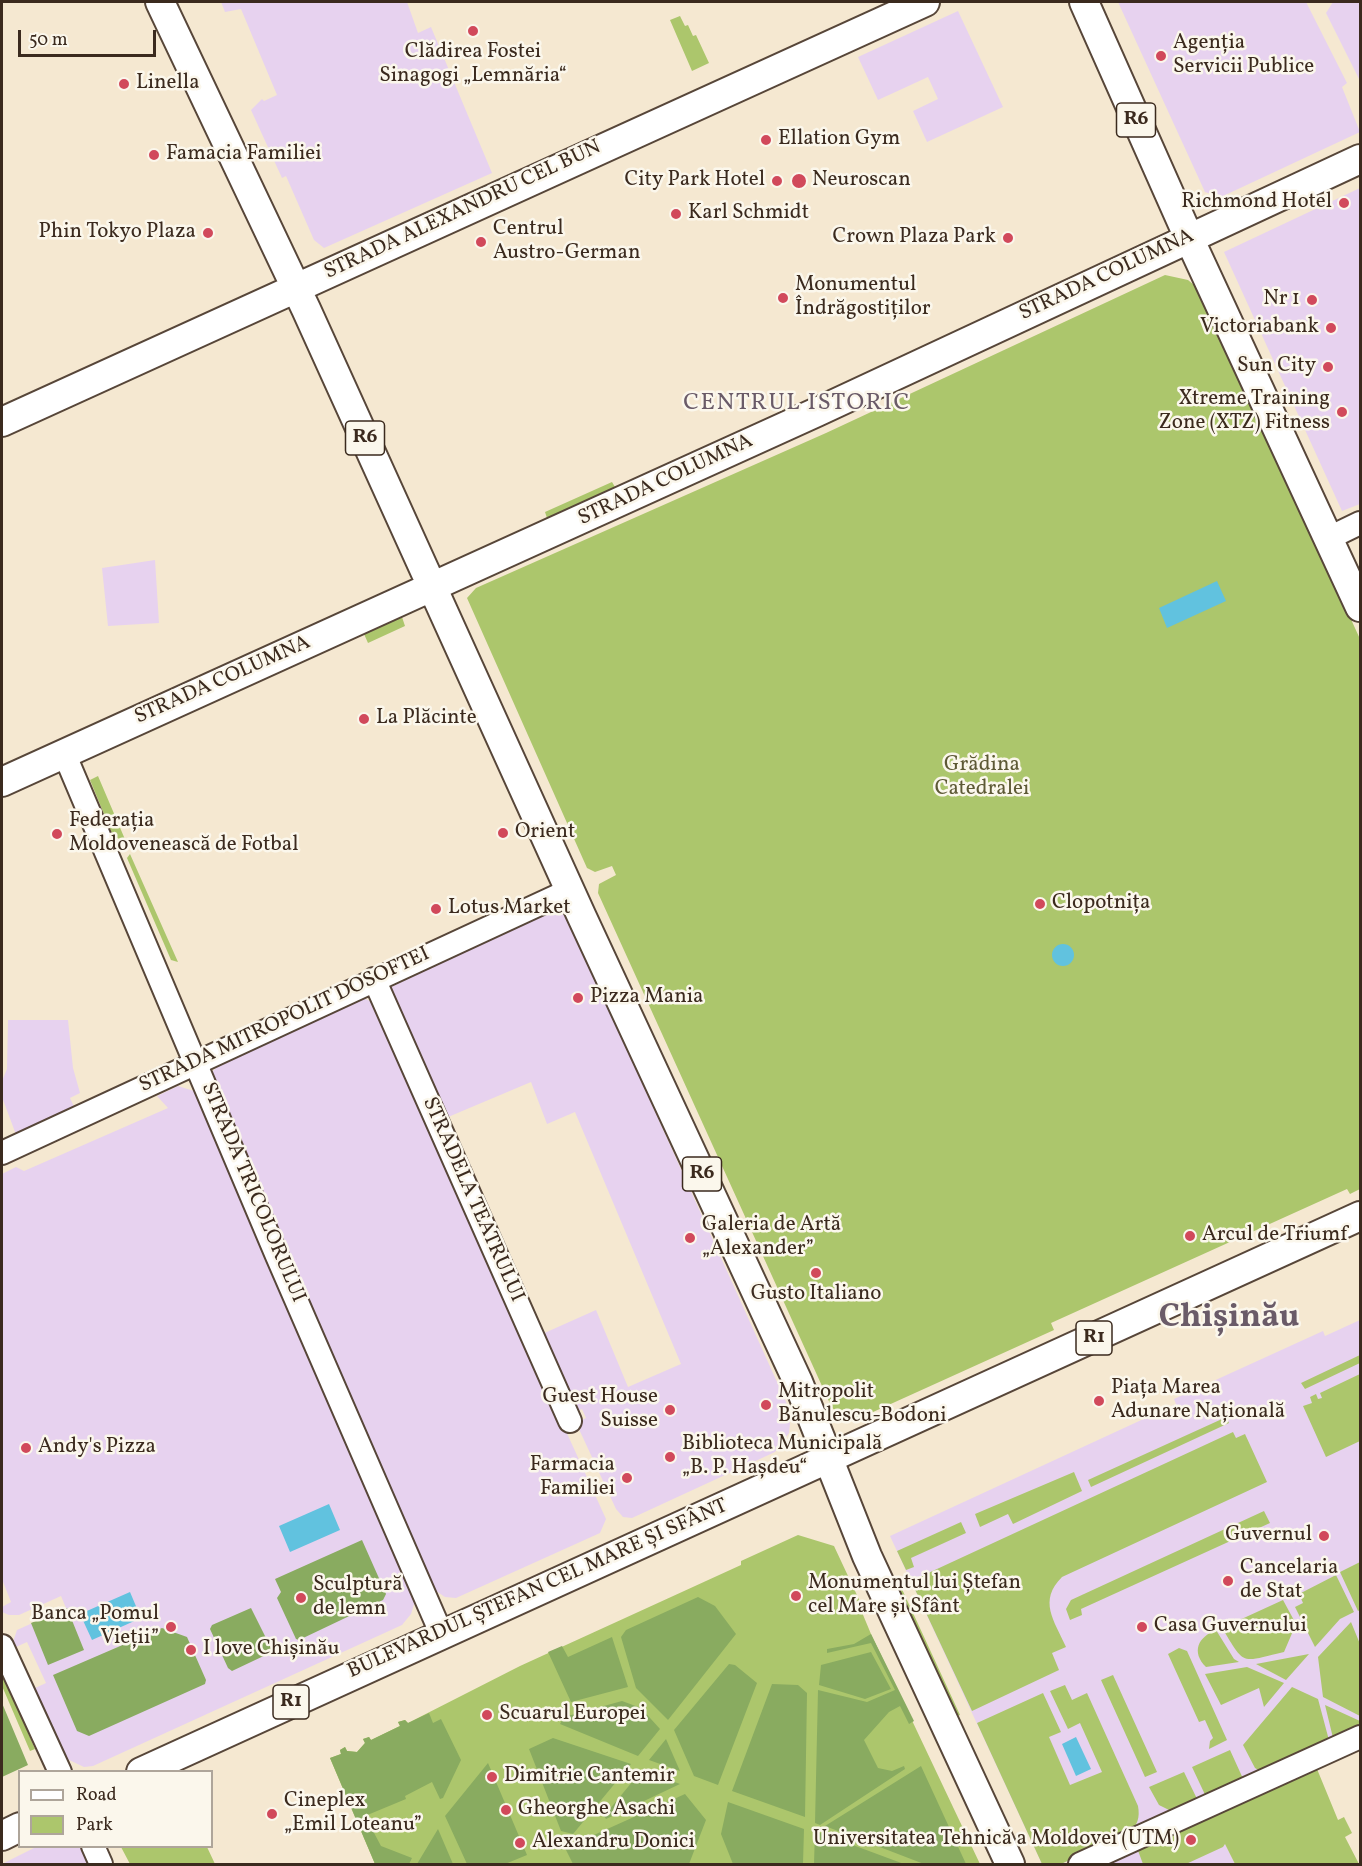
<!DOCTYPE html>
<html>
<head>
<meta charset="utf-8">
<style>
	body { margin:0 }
	#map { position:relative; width:1362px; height:1866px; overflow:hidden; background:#f5e8d1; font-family:Vollkorn,serif }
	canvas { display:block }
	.frame { position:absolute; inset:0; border:3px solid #3b2a1e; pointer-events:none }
	.legend { position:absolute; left:18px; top:1770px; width:195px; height:78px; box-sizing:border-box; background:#fbf7ec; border:2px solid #aea59a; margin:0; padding:8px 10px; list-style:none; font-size:18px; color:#3b2a1e }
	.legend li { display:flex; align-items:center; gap:12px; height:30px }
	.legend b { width:30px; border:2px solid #aea59a }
	.scale { position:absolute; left:18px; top:30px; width:138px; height:27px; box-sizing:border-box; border:3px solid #3b2a1e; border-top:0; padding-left:8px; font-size:18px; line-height:21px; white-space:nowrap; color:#3b2a1e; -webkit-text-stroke:4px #fbf7ec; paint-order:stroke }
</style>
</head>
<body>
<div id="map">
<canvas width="1362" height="1866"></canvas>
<div class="frame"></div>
<ul class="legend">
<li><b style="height:8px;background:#fff"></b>Road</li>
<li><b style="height:16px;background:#acc66c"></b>Park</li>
</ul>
<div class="scale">50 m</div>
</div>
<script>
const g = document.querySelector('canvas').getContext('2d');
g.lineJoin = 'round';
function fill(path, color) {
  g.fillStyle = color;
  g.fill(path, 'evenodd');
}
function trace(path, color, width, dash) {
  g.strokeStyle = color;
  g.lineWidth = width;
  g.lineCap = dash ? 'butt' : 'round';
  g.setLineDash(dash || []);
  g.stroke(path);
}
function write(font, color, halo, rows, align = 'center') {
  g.font = font + ' Vollkorn,serif';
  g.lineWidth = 5;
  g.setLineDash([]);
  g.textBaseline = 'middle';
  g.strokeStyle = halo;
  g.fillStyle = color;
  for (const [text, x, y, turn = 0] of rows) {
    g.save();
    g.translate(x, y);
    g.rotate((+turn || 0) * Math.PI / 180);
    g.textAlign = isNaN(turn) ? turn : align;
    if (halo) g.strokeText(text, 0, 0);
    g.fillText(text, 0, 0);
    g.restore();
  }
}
fill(new Path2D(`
	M221,2H407L418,33L431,27L492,173L324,248L314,240L286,176L282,178L251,110L262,99L264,101L277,95L241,9L225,12Z
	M1118,2H1306L1347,83L1342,87L1360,132L1221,197L1205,192Z
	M1333,2H1360V81L1326,13Z
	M958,11L1003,107L927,142L913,111L938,99L928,77L878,100L858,57Z
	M1360,188V504L1342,511L1224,252Z
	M155,560L159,623L108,626L102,568Z
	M548,911L562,913L569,921L791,1413L789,1433L775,1452L632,1518L623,1517L616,1509L578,1427L580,1421L586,1418L582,1409L575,1412L540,1335L596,1310L628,1387L681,1364L575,1112L547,1124L531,1082L441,1120L389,988Z
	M363,998L370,1001L606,1519L600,1533L456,1598L445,1597L433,1589L212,1086L211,1073L217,1067Z
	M8,1020H68L73,1068L80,1093L70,1098L76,1111L18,1140L2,1097V1081L7,1069Z
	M178,1086L197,1092L412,1593L414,1604L411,1614L402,1625L93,1766L84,1767L65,1758L33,1689L46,1683L27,1642L16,1647L13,1642L17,1630L66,1608L61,1596L19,1615H9L2,1612V1607L11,1602L2,1579V1174L16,1167L24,1171L168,1108L157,1096Z
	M1360,1320V1730L1061,1864H1042L890,1536L1176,1404L1174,1399L1323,1331L1325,1336Z
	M1212,1816L1235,1864H1103Z
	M81,1846L89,1864H2L36,1847Z`), '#e7d2ef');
fill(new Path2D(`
	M680,16L685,26L688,25L693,36L696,35L709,63L692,71L670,20Z
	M1165,275L1188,280L1200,290L1360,639V1189L1350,1194L1347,1189L1051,1323L1054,1330L862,1417H846L832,1408L598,893L599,884L616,875L612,866L595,872L587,868L467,598L476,588L826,433Z
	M612,482L615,487L547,518L545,512Z
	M402,617L405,626L368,643L364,634Z
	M98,776L124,837L126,842L113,836L90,780Z
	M130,854L178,962L171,960L127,858Z
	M1360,1355V1363L1305,1389L1301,1383Z
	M1360,1374V1441L1326,1457L1303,1406L1312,1403L1310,1397L1316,1394L1318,1399L1322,1398L1320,1393Z
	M1222,1419L1224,1423L1228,1421L1229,1423L1091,1487L1088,1480Z
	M1233,1432L1236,1438L1245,1434L1267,1482L1062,1577C1038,1601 1054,1620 1066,1647L1052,1653L1059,1670L972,1711L911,1581Z
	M1074,1472L1082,1491L1013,1524L1008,1514L980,1527L975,1514Z
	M1264,1511L1270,1523L1081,1609L1082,1615L1070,1620L1066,1609L1071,1600Z
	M961,1522L966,1533L911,1558L914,1567L906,1570L897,1551Z
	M798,1535L834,1546L863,1608L861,1610L871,1634L980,1864H375L330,1758L341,1754L340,1750L345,1747L347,1751L357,1752L365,1743L363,1739L369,1737L371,1740L400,1726L398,1722L405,1720L408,1723L520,1666L741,1565V1561Z
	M1360,1562V1610L1358,1611L1340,1572Z
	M1336,1575L1354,1612L1340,1619L1315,1647L1295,1607L1303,1603L1299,1594Z
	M901,1587L960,1715L955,1717L896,1589Z
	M1283,1600L1296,1624L1284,1652C1240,1662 1246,1667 1222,1628Z
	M1351,1622L1360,1644V1716L1323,1697L1318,1657Z
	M1216,1630L1234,1659L1239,1662L1206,1667C1191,1652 1198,1637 1216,1630Z
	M1179,1648L1187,1651L1227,1740L1209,1749L1210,1741L1213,1738L1205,1720L1199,1722L1168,1654Z
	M1309,1654L1286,1680L1256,1664Z
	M1247,1667L1284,1683L1264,1707L1259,1688L1221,1705L1205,1674Z
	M2,1672L35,1749L30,1751L2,1686Z
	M1113,1675L1157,1772L1145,1777L1101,1680Z
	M1065,1685L1072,1700L1087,1693L1138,1806C1140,1817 1138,1826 1128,1833L1061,1864H1042L977,1723L1043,1693L1061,1732L1049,1737L1070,1785L1102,1772L1080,1723L1068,1729L1050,1691Z
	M1292,1687L1318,1699L1330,1744L1260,1771L1255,1768L1243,1745Z
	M1325,1705L1360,1721V1730L1334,1742Z
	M1230,1750L1245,1783L1208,1801L1192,1767Z
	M1317,1769L1338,1820L1344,1817L1352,1833L1345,1837L1359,1864H1235L1225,1844L1223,1847L1186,1864H1143L1137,1848Z
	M1184,1772L1199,1803L1171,1811L1159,1805L1149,1787Z
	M121,1847H207L215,1864H130Z`), '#acc66c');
fill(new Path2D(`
	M362,1540L386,1594L383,1600L299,1640L296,1639L277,1598L281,1592L275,1579Z
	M698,1597L715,1606L736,1634L668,1720L636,1688L621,1637L626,1630Z
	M67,1608L84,1650L48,1665L31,1623Z
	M251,1608L272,1650L270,1653L232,1671L228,1668L210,1629L212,1625Z
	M162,1628L187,1637L206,1680L205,1684L89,1736L77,1731L53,1675Z
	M871,1634L914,1721L909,1724L900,1706L889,1712L864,1740L878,1768L892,1771L904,1766L905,1769L820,1825L815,1823L818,1690L867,1702L895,1690L871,1643L827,1653V1649L854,1644Z
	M612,1637L628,1687L571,1702L548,1652L562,1646L568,1657Z
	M871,1652L891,1689L865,1699L819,1685L821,1665Z
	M729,1664L735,1665L757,1683L718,1785L694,1776L674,1730Z
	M772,1684L798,1685L807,1693L805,1817L732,1791Z
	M622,1701L641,1708L660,1729L638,1756L560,1724L564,1717Z
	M2,1703L28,1765L2,1777Z
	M429,1713L433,1723L441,1719L461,1760L443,1798L440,1799L432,1782L405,1796L406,1799L365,1816L381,1846L412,1858L409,1864H375L330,1758L341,1754L340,1750L345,1747L347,1751L357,1752L365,1743L363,1739L369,1737L371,1740L400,1726L398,1722L405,1720L408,1723Z
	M553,1738L631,1764L573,1834L561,1831L529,1749Z
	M666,1739L680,1771L649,1760Z
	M488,1763L527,1855L505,1864H467L445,1816Z
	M921,1766L966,1864H924L825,1826Z
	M642,1770L680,1784L606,1819L604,1816Z
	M685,1794L706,1820L689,1864H573L565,1848Z
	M728,1802L804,1829L803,1864H733L721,1834Z
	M438,1829L453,1864H417Z
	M815,1831L904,1864H814Z`), '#89ab60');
fill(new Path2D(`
	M1217,581L1226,601L1167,628L1159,608Z
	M1052 955a11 11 0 1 1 22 0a11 11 0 1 1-22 0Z
	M329,1504L340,1530L290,1552L279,1526Z
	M130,1592L141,1618L92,1640L80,1614Z
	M1076,1737L1091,1769L1076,1776L1062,1744Z`), '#61c2df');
const minor = new Path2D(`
	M1329,538L1360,523
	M64,753L277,1256L441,1633
	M374,979L570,1421
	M2,1153L570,890
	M2,1646L60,1772
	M93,1846L101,1864
	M1080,1864L1360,1737`);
const major = new Path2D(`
	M160,2L306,309L582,917L798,1382L867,1556L1010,1864
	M1084,2L1189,238L1360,607
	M2,422L925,2
	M2,782L817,412L1360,159
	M141,1772L1360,1216
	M2,1836L20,1827`);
trace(minor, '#574639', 26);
trace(major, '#574639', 32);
trace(minor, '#fff', 22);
trace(major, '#fff', 28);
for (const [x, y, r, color] of [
	[473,31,6,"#d1495b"],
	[1161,56,6,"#d1495b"],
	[124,84,6,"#d1495b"],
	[766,140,6,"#d1495b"],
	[154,155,6,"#d1495b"],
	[777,181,6,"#d1495b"],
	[799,181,8,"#d1495b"],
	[1344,203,6,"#d1495b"],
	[676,214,6,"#d1495b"],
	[208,233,6,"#d1495b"],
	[1008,238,6,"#d1495b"],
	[481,242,6,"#d1495b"],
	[783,298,6,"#d1495b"],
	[1312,300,6,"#d1495b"],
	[1331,328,6,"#d1495b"],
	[1328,367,6,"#d1495b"],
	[1342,412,6,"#d1495b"],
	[364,719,6,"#d1495b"],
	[503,833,6,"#d1495b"],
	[57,834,6,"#d1495b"],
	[1040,904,6,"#d1495b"],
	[436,909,6,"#d1495b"],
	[578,998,6,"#d1495b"],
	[1190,1236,6,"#d1495b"],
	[690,1238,6,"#d1495b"],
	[816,1273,6,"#d1495b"],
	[1099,1401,6,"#d1495b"],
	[766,1405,6,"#d1495b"],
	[670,1410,6,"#d1495b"],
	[26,1448,6,"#d1495b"],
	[670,1457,6,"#d1495b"],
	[627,1478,6,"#d1495b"],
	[1324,1536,6,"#d1495b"],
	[1228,1581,6,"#d1495b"],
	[796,1596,6,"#d1495b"],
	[301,1598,6,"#d1495b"],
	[171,1627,6,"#d1495b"],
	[1142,1627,6,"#d1495b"],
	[191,1650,6,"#d1495b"],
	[487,1715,6,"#d1495b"],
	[492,1777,6,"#d1495b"],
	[506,1810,6,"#d1495b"],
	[272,1814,6,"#d1495b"],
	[1191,1840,6,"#d1495b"],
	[520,1843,6,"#d1495b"]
]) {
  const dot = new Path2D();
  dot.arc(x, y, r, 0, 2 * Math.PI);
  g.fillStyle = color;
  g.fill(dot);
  trace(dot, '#fbf7ec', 2);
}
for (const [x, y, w] of [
	[1136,120,39],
	[365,438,39],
	[702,1174,39],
	[1094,1338,36],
	[291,1702,36]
]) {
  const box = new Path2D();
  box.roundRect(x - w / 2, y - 17, w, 34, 4.5);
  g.fillStyle = '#fbf7ec';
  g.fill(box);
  trace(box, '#3b2a1e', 1.5);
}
write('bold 20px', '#3b2a1e', null, [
	["R6",1136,120],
	["R6",365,438],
	["R6",702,1174],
	["R1",1094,1338],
	["R1",291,1702]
]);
write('21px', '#3b2a1e', '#fbf7ec', [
	["Agenția",1173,44],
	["Servicii Publice",1173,68],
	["Clădirea Fostei",473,53,"center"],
	["Sinagogi „Lemnăria“",473,77,"center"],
	["Linella",136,84],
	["Ellation Gym",778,140],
	["Famacia Familiei",166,155],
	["City Park Hotel",765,181,"right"],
	["Neuroscan",812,181],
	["Richmond Hotel",1332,203,"right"],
	["Karl Schmidt",688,214],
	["Centrul",493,230],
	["Austro-German",493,254],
	["Phin Tokyo Plaza",196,233,"right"],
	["Crown Plaza Park",996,238,"right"],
	["Monumentul",795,286],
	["Îndrăgostiților",795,310],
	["Nr 1",1300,300,"right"],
	["Victoriabank",1319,328,"right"],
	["Sun City",1316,367,"right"],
	["Xtreme Training",1330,400,"right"],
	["Zone (XTZ) Fitness",1330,424,"right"],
	["La Plăcinte",376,719],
	["Federația",69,822],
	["Moldovenească de Fotbal",69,846],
	["Orient",515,833],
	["Clopotnița",1052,904],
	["Lotus Market",448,909],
	["Pizza Mania",590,998],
	["Galeria de Artă",702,1226],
	["„Alexander”",702,1250],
	["Arcul de Triumf",1202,1236],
	["Gusto Italiano",816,1295,"center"],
	["Piața Marea",1111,1389],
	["Adunare Națională",1111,1413],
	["Mitropolit",778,1393],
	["Bănulescu-Bodoni",778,1417],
	["Guest House",658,1398,"right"],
	["Suisse",658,1422,"right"],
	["Biblioteca Municipală",682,1445],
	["„B. P. Hașdeu“",682,1469],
	["Andy's Pizza",38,1448],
	["Farmacia",615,1466,"right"],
	["Familiei",615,1490,"right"],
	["Guvernul",1312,1536,"right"],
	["Cancelaria",1240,1569],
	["de Stat",1240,1593],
	["Monumentul lui Ștefan",808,1584],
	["cel Mare și Sfânt",808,1608],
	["Sculptură",313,1586],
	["de lemn",313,1610],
	["Banca „Pomul",159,1615,"right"],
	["Vieții”",159,1639,"right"],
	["Casa Guvernului",1154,1627],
	["I love Chișinău",203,1650],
	["Scuarul Europei",499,1715],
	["Dimitrie Cantemir",504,1777],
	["Cineplex",284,1802],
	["„Emil Loteanu”",284,1826],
	["Gheorghe Asachi",518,1810],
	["Universitatea Tehnică a Moldovei (UTM)",1179,1840,"right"],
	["Alexandru Donici",532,1843]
], 'left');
write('21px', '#3b2a1e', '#fbf7ec', [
	["STRADA ALEXANDRU CEL BUN",463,211,-25],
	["STRADA COLUMNA",1107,276,-25],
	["STRADA COLUMNA",666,481,-25],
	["STRADA COLUMNA",223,681,-24],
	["STRADA MITROPOLIT DOSOFTEI",285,1021,-25],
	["STRADA TRICOLORULUI",252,1193,67],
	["STRADELA TEATRULUI",472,1200,66],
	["BULEVARDUL ȘTEFAN CEL MARE ȘI SFÂNT",538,1590,-24]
]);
write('21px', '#5d5935', '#fbf7ec', [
	["Grădina",982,766],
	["Catedralei",982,790]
]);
g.letterSpacing = '1.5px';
write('24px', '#6a5b68', '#fbf7ec', [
	["CENTRUL ISTORIC",797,405]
]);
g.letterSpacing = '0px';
write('bold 33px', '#6a5b68', '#fbf7ec', [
	["Chișinău",1229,1320]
]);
</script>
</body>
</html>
